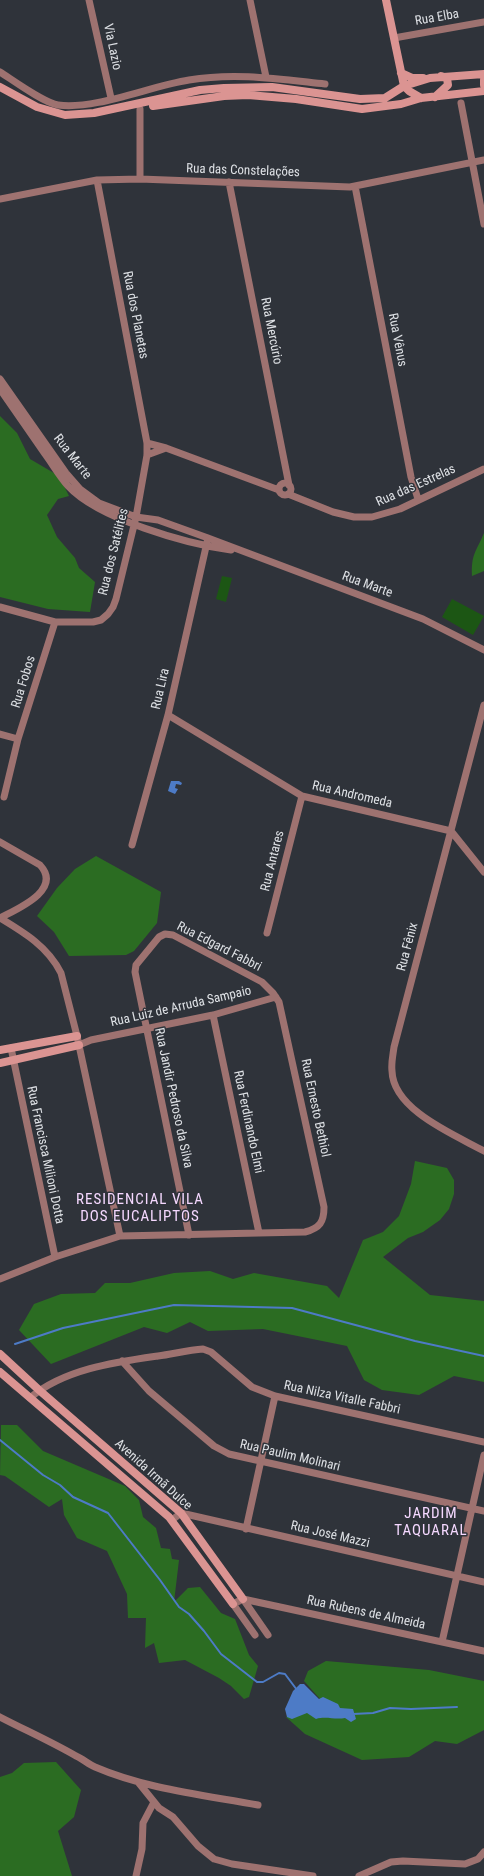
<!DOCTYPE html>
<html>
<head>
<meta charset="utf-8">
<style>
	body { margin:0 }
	canvas { display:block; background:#2f333a }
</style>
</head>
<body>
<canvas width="484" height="1876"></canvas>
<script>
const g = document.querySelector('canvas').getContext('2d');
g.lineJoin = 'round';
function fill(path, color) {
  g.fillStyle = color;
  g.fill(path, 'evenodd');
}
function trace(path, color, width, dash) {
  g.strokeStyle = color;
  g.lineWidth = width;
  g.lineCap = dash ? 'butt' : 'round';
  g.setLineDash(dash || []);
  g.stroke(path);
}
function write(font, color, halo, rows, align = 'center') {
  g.font = font + ' "Roboto Condensed",sans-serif';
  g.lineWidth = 3;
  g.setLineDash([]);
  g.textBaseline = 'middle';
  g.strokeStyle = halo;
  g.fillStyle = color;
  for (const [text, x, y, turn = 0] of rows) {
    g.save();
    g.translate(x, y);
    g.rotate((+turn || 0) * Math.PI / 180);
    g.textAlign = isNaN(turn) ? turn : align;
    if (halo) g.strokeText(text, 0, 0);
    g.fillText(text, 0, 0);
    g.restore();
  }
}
fill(new Path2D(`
	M222,576L232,578L226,602L216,599Z
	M452,599L484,616L473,635L442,617Z`), '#1c5614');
fill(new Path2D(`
	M0,416L17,433L30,459L59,476L69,496L58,499L47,515L57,537L75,558L79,568L95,582L90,612L48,609L0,597Z
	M484,533V571L472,576C471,554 476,552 484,533Z
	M96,856L161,892L157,923L134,951L126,955L69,956L54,932L37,916L57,888L75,869Z
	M415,1161L447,1168L454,1180V1194L449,1209L440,1220L423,1232L408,1238L383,1257L430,1295L484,1301V1382L454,1376L419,1395L382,1390L364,1380L347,1346L263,1329L208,1331L190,1322L167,1333L144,1327L51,1364L19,1330L34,1304L61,1294L95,1293L105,1283H130L174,1273L210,1271L233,1279L254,1273L327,1286L339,1298L363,1240L383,1232L399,1216L411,1184Z
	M1,1425H17L43,1451L125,1486L139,1500L143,1517L156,1528L161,1548L170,1549L172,1559L179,1560L174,1602L188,1588L200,1587L221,1613L235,1619L249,1655L258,1666L249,1697L244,1699L231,1686L219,1678L185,1660L159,1663L154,1643L145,1648L146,1618H128L127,1594L107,1551L77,1538L64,1515L62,1499L49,1507L5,1476L0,1475Z
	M326,1661L429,1670L484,1681V1730L457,1744L435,1741L409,1757L362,1760L305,1734L286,1717L328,1708L304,1681L308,1671Z
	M56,1762L81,1790L74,1817L58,1831L72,1876H0V1777L12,1773L24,1763Z`), '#2b6c22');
fill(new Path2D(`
	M171,781H179L182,783L181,785L176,784L175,788L178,789L175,794L168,791Z
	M300,1684H304L319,1699L323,1697L338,1704L340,1708L353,1709L356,1719L351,1722L345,1718C335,1720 326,1716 316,1719L307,1713L292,1719L287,1717L285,1709L293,1691Z`), '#4d7bc6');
trace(new Path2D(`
	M15,1344L63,1328L174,1305L292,1308L415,1341L484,1356
	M0,1440L43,1475L60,1485L73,1497L108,1513L160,1580L179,1607L189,1614L204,1631L221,1654L257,1682H263L279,1673L285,1674L297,1690
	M353,1714L373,1713L390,1708L411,1709L457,1707`), '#4d7bc6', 2);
trace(new Path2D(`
	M89,0L111,98
	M250,0L266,77
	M394,38L484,22
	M0,72C14,81 44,103 58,105C96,110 150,86 189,80C235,72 279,79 325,84
	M461,103L484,224
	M140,179V109
	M229,182L289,485
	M355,186L411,477L418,499
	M0,199L97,180L140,179L350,187L484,160
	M0,379L66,473L80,489L99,503L136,517L158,520L208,538L423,619L484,650
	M0,389C15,411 30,432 45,454C53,465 60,477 68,486C98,519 187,544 231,550
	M147,443L166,448L279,490
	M147,455L166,448
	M279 489a6 6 0 1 1 12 0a6 6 0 1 1-12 0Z
	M288,494L333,512L354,517H372L400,509L484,469
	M0,607L55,622H93L101,620L108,614L113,607L116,599L136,517L147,455V443L97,180
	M484,705L394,1047C393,1055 391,1063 392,1071C393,1110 455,1135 484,1151
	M168,715L302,796L451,831L484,872
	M0,734L18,739
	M4,797L18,739L55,622
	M0,842L40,865C63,890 17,909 0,918
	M132,845L168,715L208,538
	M0,918C25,933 48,947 61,973L77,1036L120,1236
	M267,933L302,796
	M213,1015L259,1233
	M79,1045L91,1040L213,1015L276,997
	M11,1048L55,1257
	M0,1279L55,1257L120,1236L305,1232C320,1228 324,1222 324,1207L279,1002L273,993L262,982L173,935L165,934L159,937L136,965L135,972L189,1235
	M122,1361L149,1391L214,1446L229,1454L484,1511
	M30,1398C64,1369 116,1362 158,1356C173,1354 188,1350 203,1349L211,1352L252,1387L275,1396L484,1442
	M172,1520L181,1513L484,1582
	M246,1529L275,1396
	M243,1599L484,1651
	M243,1599L233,1604L255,1635
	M243,1599L268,1635
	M442,1642L484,1455
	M0,1717C25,1730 52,1742 76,1756C83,1759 88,1764 95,1767C146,1789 204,1795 258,1805
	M138,1782L159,1808L173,1817L198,1846L214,1859L232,1864L313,1876
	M136,1876L142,1849L143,1823L154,1802
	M359,1876L391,1862L403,1861L465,1864L478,1859L484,1852`), '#9e7270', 7);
trace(new Path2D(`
	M386,0L404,86L409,91L421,98
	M401,73L412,78H423
	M484,80V85
	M0,87L37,107L65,115L94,113L200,90L224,88L272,87L360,99L385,98L404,86L430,78L484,74
	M435,97L448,85L447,78L441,76
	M153,106L224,96L248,95L296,99L362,109L401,104L421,98L484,91
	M0,1050L77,1036
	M0,1063L79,1045
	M0,1354L39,1390L181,1513L243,1599
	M0,1372L169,1517L233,1604`), '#db9492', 8);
write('13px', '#dee1e5', '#2f333a', [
	["Rua Elba",437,18,-10],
	["Via Lazio",112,47,78],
	["Rua das Constelações",243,171,2],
	["Rua dos Planetas",135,315,79],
	["Rua Mercúrio",271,331,79],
	["Rua Vênus",397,340,79],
	["Rua Marte",72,457,52],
	["Rua das Estrelas",416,486,-24],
	["Rua dos Satélites",114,552,-76],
	["Rua Marte",367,585,20],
	["Rua Fobos",24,682,-73],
	["Rua Lira",161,689,-77],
	["Rua Andromeda",352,795,13],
	["Rua Antares",273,861,-76],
	["Rua Edgard Fabbri",219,947,27],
	["Rua Fênix",408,947,-75],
	["Rua Luiz de Arruda Sampaio",181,1007,-13],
	["Rua Jandir Pedroso da Silva",173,1098,78],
	["Rua Ernesto Bethiol",315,1108,78],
	["Rua Ferdinando Elmi",248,1122,78],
	["Rua Francisca Milioni Dotta",45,1155,78],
	["Rua Nilza Vitalle Fabbri",342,1398,12],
	["Rua Paulim Molinari",290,1456,13],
	["Avenida Irmã Dulce",153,1475,42],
	["Rua José Mazzi",330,1535,13],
	["Rua Rubens de Almeida",366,1613,12]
]);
g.letterSpacing = '1px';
write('15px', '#f5d8ff', '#2f333a', [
	["RESIDENCIAL VILA",140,1200],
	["DOS EUCALIPTOS",140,1217],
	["JARDIM",431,1514],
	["TAQUARAL",431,1531]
]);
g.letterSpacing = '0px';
</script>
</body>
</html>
